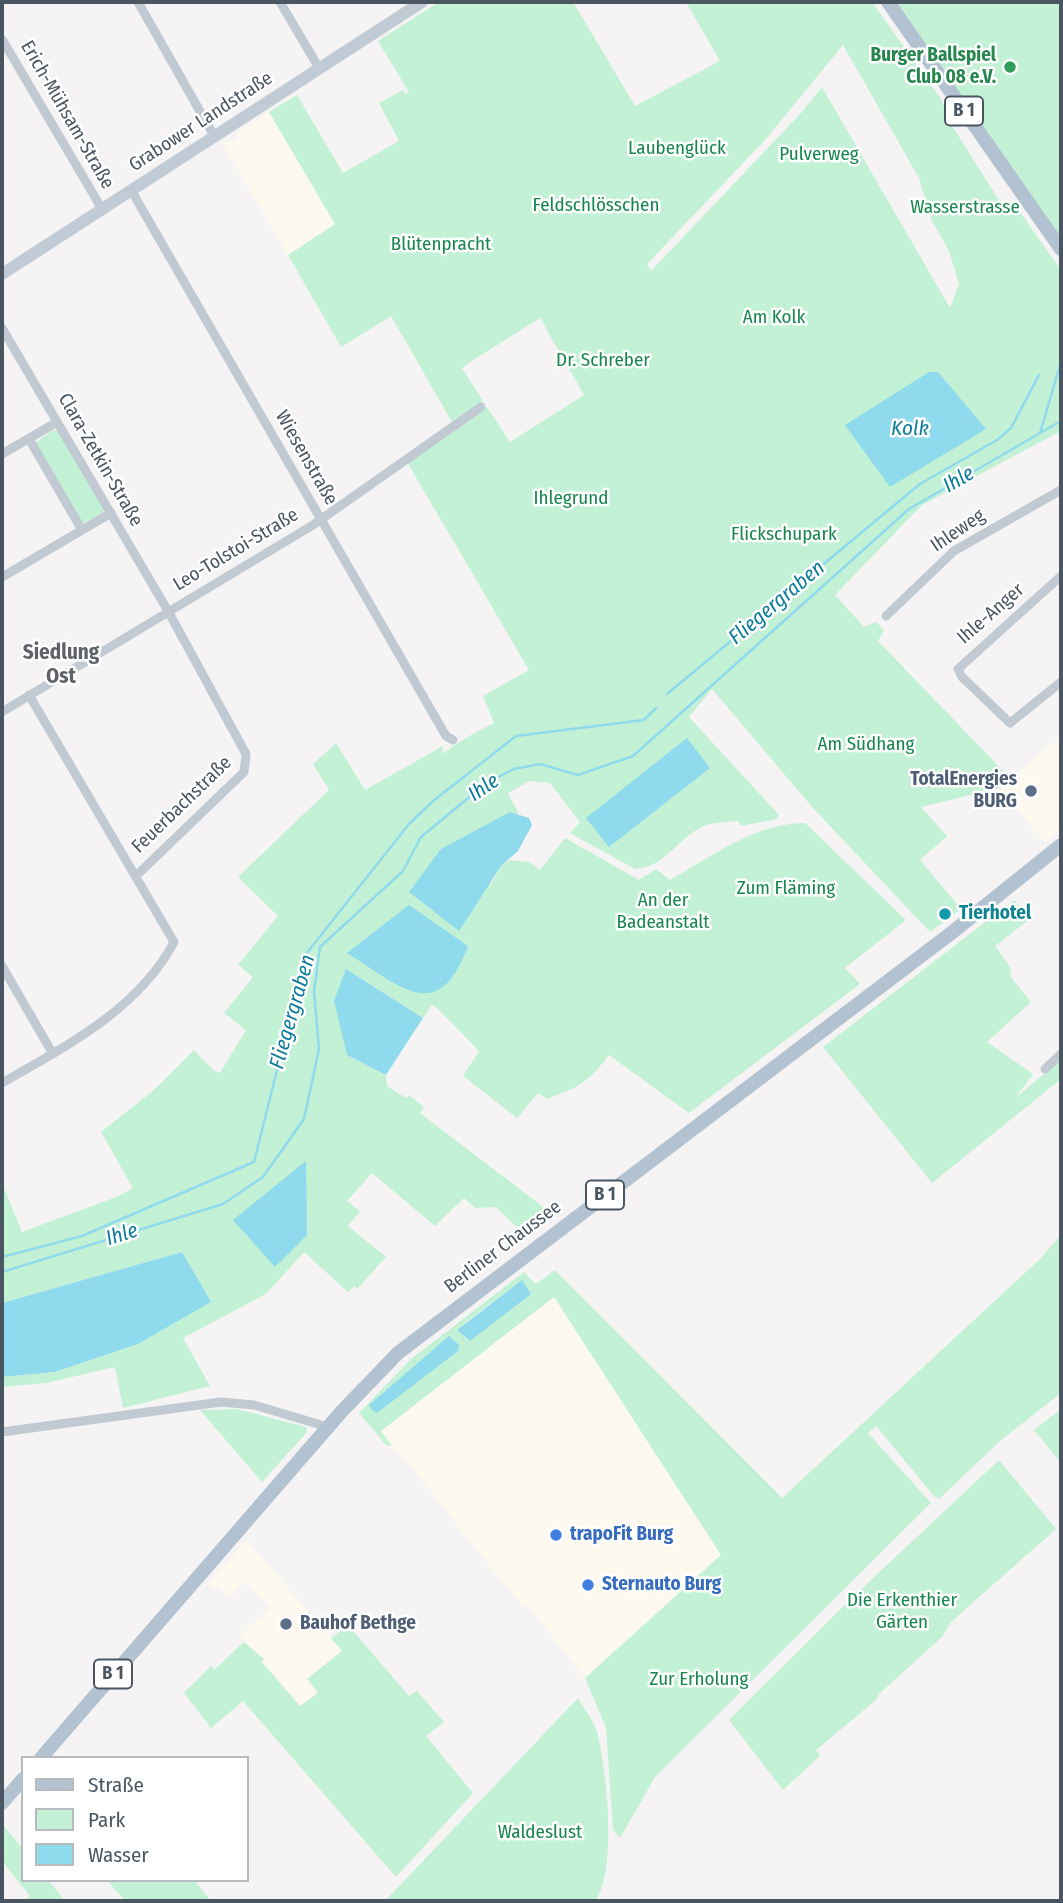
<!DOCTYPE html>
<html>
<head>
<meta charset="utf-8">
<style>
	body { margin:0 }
	#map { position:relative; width:1063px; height:1903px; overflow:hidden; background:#f5f3f3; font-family:"Fira Sans Condensed",sans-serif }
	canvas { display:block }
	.frame { position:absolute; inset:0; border:4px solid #4a5661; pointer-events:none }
	.legend { position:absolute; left:21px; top:1756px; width:228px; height:126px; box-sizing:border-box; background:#fff; border:2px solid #b7bbc0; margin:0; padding:9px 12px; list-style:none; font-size:21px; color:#4a5661 }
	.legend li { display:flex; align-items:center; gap:14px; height:35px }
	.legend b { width:35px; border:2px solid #b7bbc0 }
</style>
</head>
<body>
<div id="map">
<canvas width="1063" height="1903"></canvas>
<div class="frame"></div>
<ul class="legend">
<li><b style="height:9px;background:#b3c2d1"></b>Straße</li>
<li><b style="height:19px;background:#c3f1d5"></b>Park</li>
<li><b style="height:19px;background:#90daee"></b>Wasser</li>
</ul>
</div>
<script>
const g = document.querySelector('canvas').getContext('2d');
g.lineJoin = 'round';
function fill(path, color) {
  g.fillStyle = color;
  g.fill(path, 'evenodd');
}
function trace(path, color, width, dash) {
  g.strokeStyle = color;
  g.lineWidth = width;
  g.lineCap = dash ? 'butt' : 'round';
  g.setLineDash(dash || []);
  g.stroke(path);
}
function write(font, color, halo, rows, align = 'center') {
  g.font = font + ' "Fira Sans Condensed",sans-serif';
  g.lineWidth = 5;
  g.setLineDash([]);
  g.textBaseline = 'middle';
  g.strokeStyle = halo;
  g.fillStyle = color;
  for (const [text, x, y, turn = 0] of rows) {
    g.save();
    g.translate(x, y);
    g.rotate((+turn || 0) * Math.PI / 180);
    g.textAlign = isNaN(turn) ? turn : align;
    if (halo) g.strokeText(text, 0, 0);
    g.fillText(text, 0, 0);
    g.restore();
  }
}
fill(new Path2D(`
	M269,112L335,225L288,255L222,143L238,139L235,134Z
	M1061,736V828L1045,843L1000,788Z
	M555,1270L721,1555L585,1678L528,1606L524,1607L479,1553L404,1457L386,1445L359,1413L411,1359L524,1272L536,1284Z
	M247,1540L342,1651L307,1679L319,1693L300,1706L261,1661L263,1659L239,1636L270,1608L245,1581L229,1598L218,1586L215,1589L209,1583Z`), '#fdf9ef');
fill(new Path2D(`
	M439,2H573L635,106L720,61L686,2H872L941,99L951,124L1007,213L1019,211L1061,270V431L922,505L835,595L864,627L876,622L884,630L878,641L1011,779L1000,788L921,807L947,836L920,860L961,909L930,932L813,808L712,689L689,717L779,815L777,819L741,826L738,821C727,822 713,822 704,826C677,838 666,867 635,869L570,833L580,822L550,783L530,781L508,793L519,814L510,812L489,888L501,866L510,860L529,862L540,870L565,838L639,880L656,869L670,880C713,856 755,823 805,823L906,920L845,968L860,984L689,1113L609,1055C588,1082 580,1087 547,1099L538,1093L517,1118L463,1076L479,1051L437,1008L432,1005L423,1018L346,969L335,1001L347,1055L386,1075L387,1086L406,1098L409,1095L424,1107L420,1113L555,1216L527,1237L496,1207L475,1208L464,1198L435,1226L372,1173L347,1201L360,1211L348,1226L386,1257L357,1289L354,1286L348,1292L304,1252L266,1294L183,1338L210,1386L123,1408L115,1367L46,1383L2,1387V1377L55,1372L138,1344L210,1302L182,1252L2,1303V1192L5,1190L22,1232L119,1196L133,1188L101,1132L154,1090L194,1050L213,1070L220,1073L246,1030L224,1013L253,977L238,965L278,916L238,877L329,790L313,764L336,743L365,790L443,746L442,754C459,742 475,732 494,723L483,696L529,670L407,462L487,407L510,442L584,395L540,318L467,364L462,368L483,401L452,422L391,316L341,347L288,255L335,224L269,112L297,95L343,173L399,141L379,103L403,90L405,94L409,92L378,41ZM843,45L919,178L931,219L949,251L959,284L950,308L822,87L802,112L651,271L647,264L765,140Z
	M896,2H1061V237Z
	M53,430L58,431L103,508L104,513L83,523L35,443Z
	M1014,900L1030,919L995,946L1011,968L1010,976L1031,1002L987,1042L1033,1074L1015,1098L1061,1060V1079L932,1183L823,1047Z
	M1061,1235V1393L1000,1441L939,1499L934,1496L876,1426L868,1433L931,1503L655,1777L620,1838L613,1829L606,1728L585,1678L721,1555L554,1297L381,1431L392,1446L386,1445L359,1413L411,1359L524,1272L536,1284L555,1270L782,1498L1040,1259ZM521,1281L469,1341L458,1330L466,1322Z
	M237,1409L306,1427L307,1432L262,1482L200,1410Z
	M1061,1409V1463L1034,1430Z
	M999,1460L1056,1529L951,1622L943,1636L880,1693L876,1700L816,1750L820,1756L783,1790L729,1720L856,1594Z
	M348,1625L409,1696L417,1691L444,1722L426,1736L473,1793L396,1877L243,1701L211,1728L184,1693L211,1666L214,1670L244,1642L264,1659L262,1662L300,1706L318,1693L307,1679L342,1651L331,1638Z
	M578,1698C585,1710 595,1722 598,1736C607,1776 617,1866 596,1901H385Z
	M3,1825L23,1849V1880H48L65,1901H25L30,1896L2,1861Z
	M107,1880H194L211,1901H125Z`), '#c3f1d5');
fill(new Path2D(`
	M929,372H938L986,429L890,487L845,425Z
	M687,738L710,768L609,847L586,818Z
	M510,812L529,818L532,825L518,851L501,866L459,931L409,892L441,849Z
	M409,905L468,946C438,1028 399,985 347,953Z
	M346,969L423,1018L386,1075L347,1055L334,1001Z
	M306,1161L307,1235L275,1267L233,1220Z
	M182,1252L211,1302L138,1344L55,1372L2,1377V1303Z
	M522,1280L531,1294L470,1341L457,1330Z
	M449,1336L459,1345L458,1351L377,1413L372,1410L369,1405Z`), '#90daee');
trace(new Path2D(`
	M1040,433L1061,421
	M667,694L920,484L997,440L1011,428L1039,375
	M2,1257L82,1236L254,1162L306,954L409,824L433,801L516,736L644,720L656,708
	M2,1272L223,1204L263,1177L304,1119L319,1049L314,991L320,947L403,871L421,837L485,784L514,769L540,764L578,775L633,756L909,509L1040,433L1061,362`), '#90daee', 2.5);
trace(new Path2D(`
	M138,2L214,136
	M280,2L319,68
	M2,39L102,209
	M131,190L446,736L453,740
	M2,328L168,611L246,754L244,772L137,875
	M29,439L82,530
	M2,454L57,422
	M1061,576L958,669L962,677L1010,723L1061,682
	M2,577L111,513
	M886,616L954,551L1061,490
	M2,712L313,525L481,407
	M2,966L53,1054
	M1045,1069L1061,1054
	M2,1083C65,1047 139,1009 174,942L29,695
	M2,1432L221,1402L254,1405L328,1427`), '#c1cad2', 9);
trace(new Path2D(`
	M2,274L422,2`), '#c1cbd6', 12);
trace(new Path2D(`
	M888,2L1061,249
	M41,1758L342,1411L398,1353L950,934L1061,845
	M2,1803L23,1779`), '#b3c2d1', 14);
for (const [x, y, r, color] of [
	[1010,67,7,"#2e9e5b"],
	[1031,791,7,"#5c6f8a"],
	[945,914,7,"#0f9aa8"],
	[556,1535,7,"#3f7fe0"],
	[588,1585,7,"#3f7fe0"],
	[286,1624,7,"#5c6f8a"]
]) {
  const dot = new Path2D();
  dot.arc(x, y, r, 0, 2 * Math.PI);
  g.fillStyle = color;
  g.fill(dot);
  trace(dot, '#fff', 2.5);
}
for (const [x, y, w] of [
	[964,111,38],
	[605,1195,38],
	[113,1674,38]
]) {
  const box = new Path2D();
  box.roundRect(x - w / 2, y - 14.5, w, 29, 5);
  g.fillStyle = '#fff';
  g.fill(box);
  trace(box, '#4a5661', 2);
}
write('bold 18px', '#4a5661', null, [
	["B 1",964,111],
	["B 1",605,1195],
	["B 1",113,1674]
]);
write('bold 19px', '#27864d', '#fff', [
	["Burger Ballspiel",996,56],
	["Club 08 e.V.",996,78]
], 'right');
write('19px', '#4a5661', '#fff', [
	["Erich-Mühsam-Straße",67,115,60],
	["Grabower Landstraße",201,122,-33],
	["Wiesenstraße",306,458,60],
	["Clara-Zetkin-Straße",100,460,60],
	["Ihleweg",958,531,-34],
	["Leo-Tolstoi-Straße",236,550,-31],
	["Ihle-Anger",991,614,-41],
	["Feuerbachstraße",182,805,-44],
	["Berliner Chaussee",503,1247,-37]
]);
write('19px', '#17864f', '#fff', [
	["Laubenglück",677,149],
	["Pulverweg",819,155],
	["Feldschlösschen",596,206],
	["Wasserstrasse",965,208],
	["Blütenpracht",441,245],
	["Am Kolk",774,318],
	["Dr. Schreber",603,361],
	["Ihlegrund",571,499],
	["Flickschupark",784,535],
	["Am Südhang",866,745],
	["Zum Fläming",786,889],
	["An der",663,901],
	["Badeanstalt",663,923],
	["Die Erkenthier",902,1601],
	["Gärten",902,1623],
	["Zur Erholung",699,1680],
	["Waldeslust",540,1833]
]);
write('bold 19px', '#4e5e75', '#fff', [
	["TotalEnergies",1017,780],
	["BURG",1017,802],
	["Bauhof Bethge",300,1624,"left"]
], 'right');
write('bold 19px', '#0d838f', '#fff', [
	["Tierhotel",959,914]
], 'left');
write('bold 19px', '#366cbe', '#fff', [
	["trapoFit Burg",570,1535],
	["Sternauto Burg",602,1585]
], 'left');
write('italic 21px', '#0c7c9b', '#fff', [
	["Kolk",910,429],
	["Ihle",959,480,-30],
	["Fliegergraben",777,603,-40],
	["Ihle",484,788,-34],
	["Fliegergraben",293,1012,-74],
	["Ihle",122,1235,-17]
]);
write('bold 21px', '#5f6368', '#fff', [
	["Siedlung",61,653],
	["Ost",61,677]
]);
</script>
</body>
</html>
